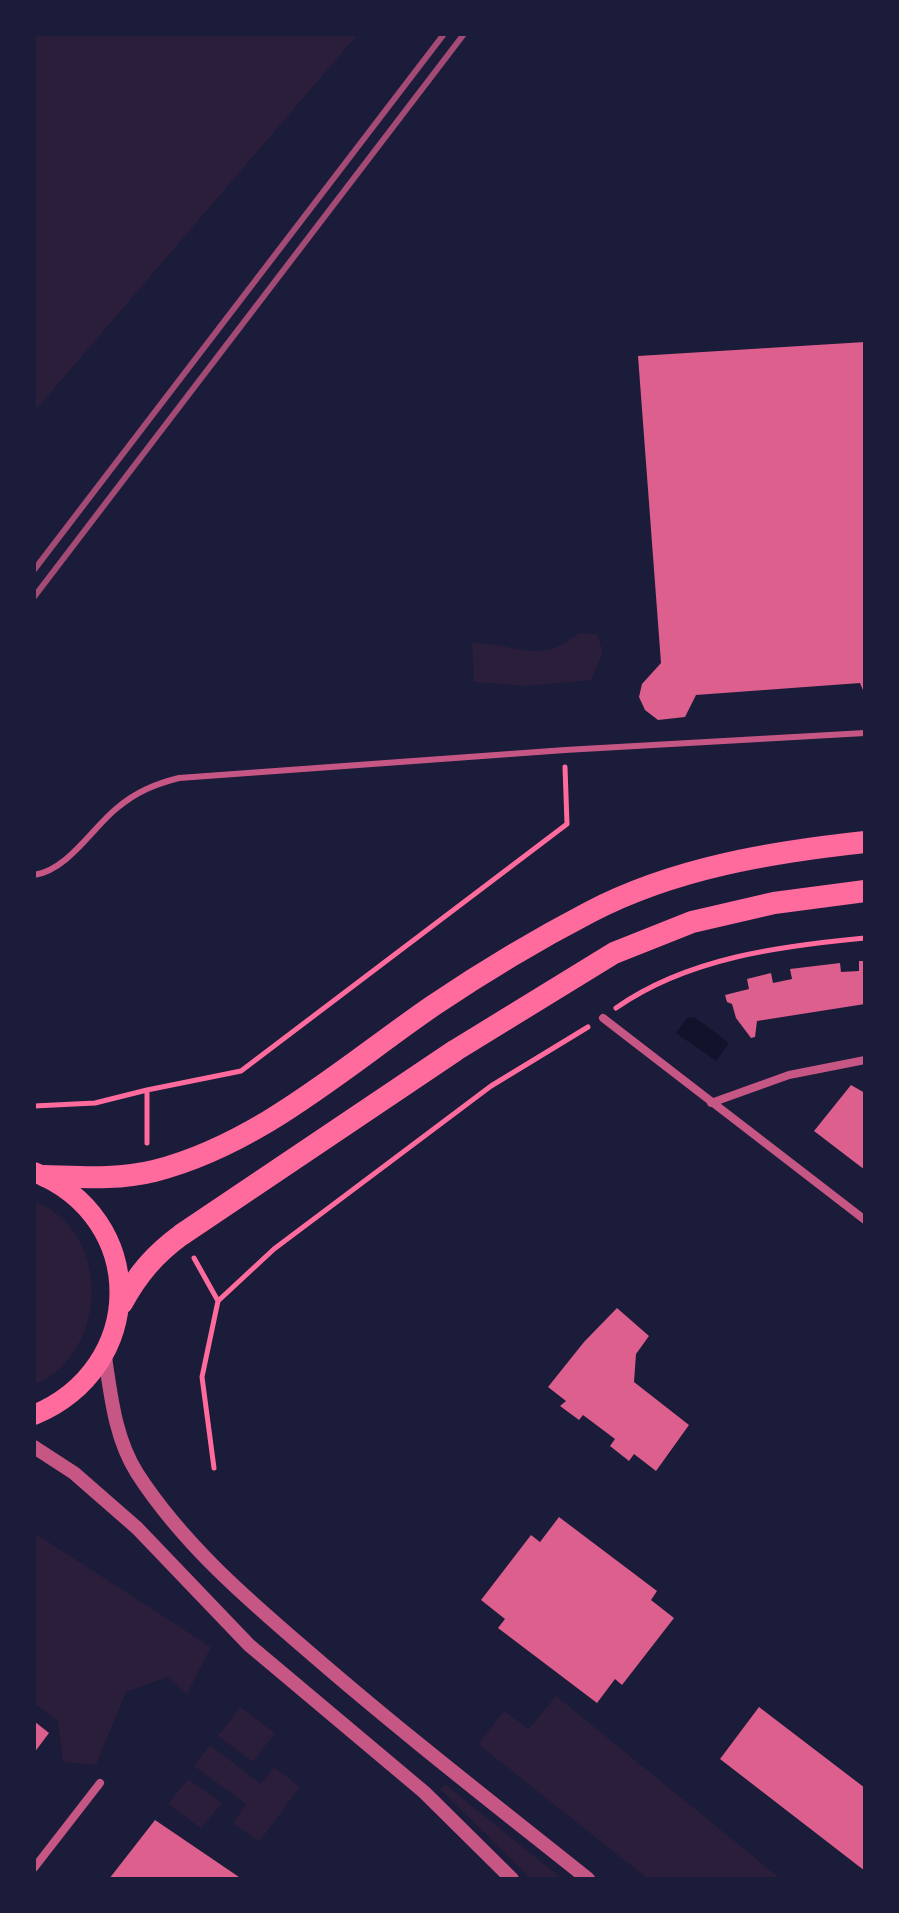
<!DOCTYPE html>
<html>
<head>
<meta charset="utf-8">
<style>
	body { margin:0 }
	#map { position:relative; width:899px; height:1913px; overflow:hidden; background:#1b1b3a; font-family:Literata,serif }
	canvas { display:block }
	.frame { position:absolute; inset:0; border:36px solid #1b1b3a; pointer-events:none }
</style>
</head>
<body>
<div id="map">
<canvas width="899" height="1913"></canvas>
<div class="frame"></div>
</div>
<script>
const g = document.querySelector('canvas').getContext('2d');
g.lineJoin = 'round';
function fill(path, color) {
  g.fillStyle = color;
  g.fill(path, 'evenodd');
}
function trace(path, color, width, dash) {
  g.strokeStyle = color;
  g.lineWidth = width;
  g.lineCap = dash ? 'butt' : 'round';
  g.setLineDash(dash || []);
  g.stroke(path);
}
fill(new Path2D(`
	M34,34H358L34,412Z
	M579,633L597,634L603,652L591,680L526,686L474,682L472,643C517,643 539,667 579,633Z
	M34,1201C113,1231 109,1354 34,1385Z
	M36,1534L211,1647L187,1694L167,1677L126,1692L96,1765L63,1762L58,1721L34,1703Z
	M556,1696L781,1879H648L478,1744L504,1711L529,1729Z
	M240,1707L275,1733L253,1762L218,1736Z
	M210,1745L261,1784L274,1767L300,1787L259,1842L233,1823L246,1804L194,1766Z
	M188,1779L222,1803L201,1828L168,1804Z
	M446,1785L551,1870L563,1879H531L440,1789Z`), '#2a1e3b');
fill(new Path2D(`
	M694,1017L729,1043L716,1061L676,1033L687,1018Z`), '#12122b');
fill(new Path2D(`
	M865,342V695L860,683L696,695L685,717L658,720L645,710L639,697L642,684L661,663L638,356Z
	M859,961H865V1004L757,1021L755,1037L751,1038L736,1018L732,1004L727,1002L725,995L749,989L747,979L771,973L773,983L792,979L790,969L840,963L841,972L859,971Z
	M851,1085L865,1093V1170L814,1131Z
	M617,1308L649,1336L636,1354L634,1382L689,1425L656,1471L634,1454L629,1461L610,1446L615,1439L583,1415L579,1420L560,1406L566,1401L548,1387L584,1342Z
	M559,1517L657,1591L651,1600L674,1618L622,1685L615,1679L597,1703L498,1628L505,1619L481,1600L531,1535L540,1542Z
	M759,1707L865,1788V1871L720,1759Z
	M34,1721L49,1733L34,1753Z
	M155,1820L239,1877L109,1879Z`), '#dd5f8e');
trace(new Path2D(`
	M616,1008C687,958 780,946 865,938
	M147,1090L241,1071L567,824L565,767
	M34,1106L95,1103L147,1090V1143
	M194,1258L218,1301
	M214,1468L202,1377L218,1301L274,1249L491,1086L588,1027`), '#ff6b9d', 5);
trace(new Path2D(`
	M34,875C68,870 92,828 117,808C136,792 155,784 179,778L565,750L865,733`), '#c65784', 6);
trace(new Path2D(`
	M603,1018L865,1220
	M711,1103L789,1075L865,1060
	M34,1868L100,1783`), '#c65784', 8);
trace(new Path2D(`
	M105,1357C111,1396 115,1438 137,1473C182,1543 247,1599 309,1652C400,1731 494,1804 588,1879
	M34,1447L74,1473L137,1528L249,1645L424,1792L512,1879`), '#c65784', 14);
trace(new Path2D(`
	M34,1172C149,1218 147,1368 34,1415`), '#ff6b9d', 20);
trace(new Path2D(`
	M45,1176C81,1177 118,1180 154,1171C260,1144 345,1066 434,1005C483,972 538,939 590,912C674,868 772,852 865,842
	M122,1303C138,1274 154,1255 181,1235L456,1050L614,953L692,922L774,903L865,891`), '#ff6b9d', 22);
trace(new Path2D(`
	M34,570L444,34
	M34,597L464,34`), '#a44b75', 6);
</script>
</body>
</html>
